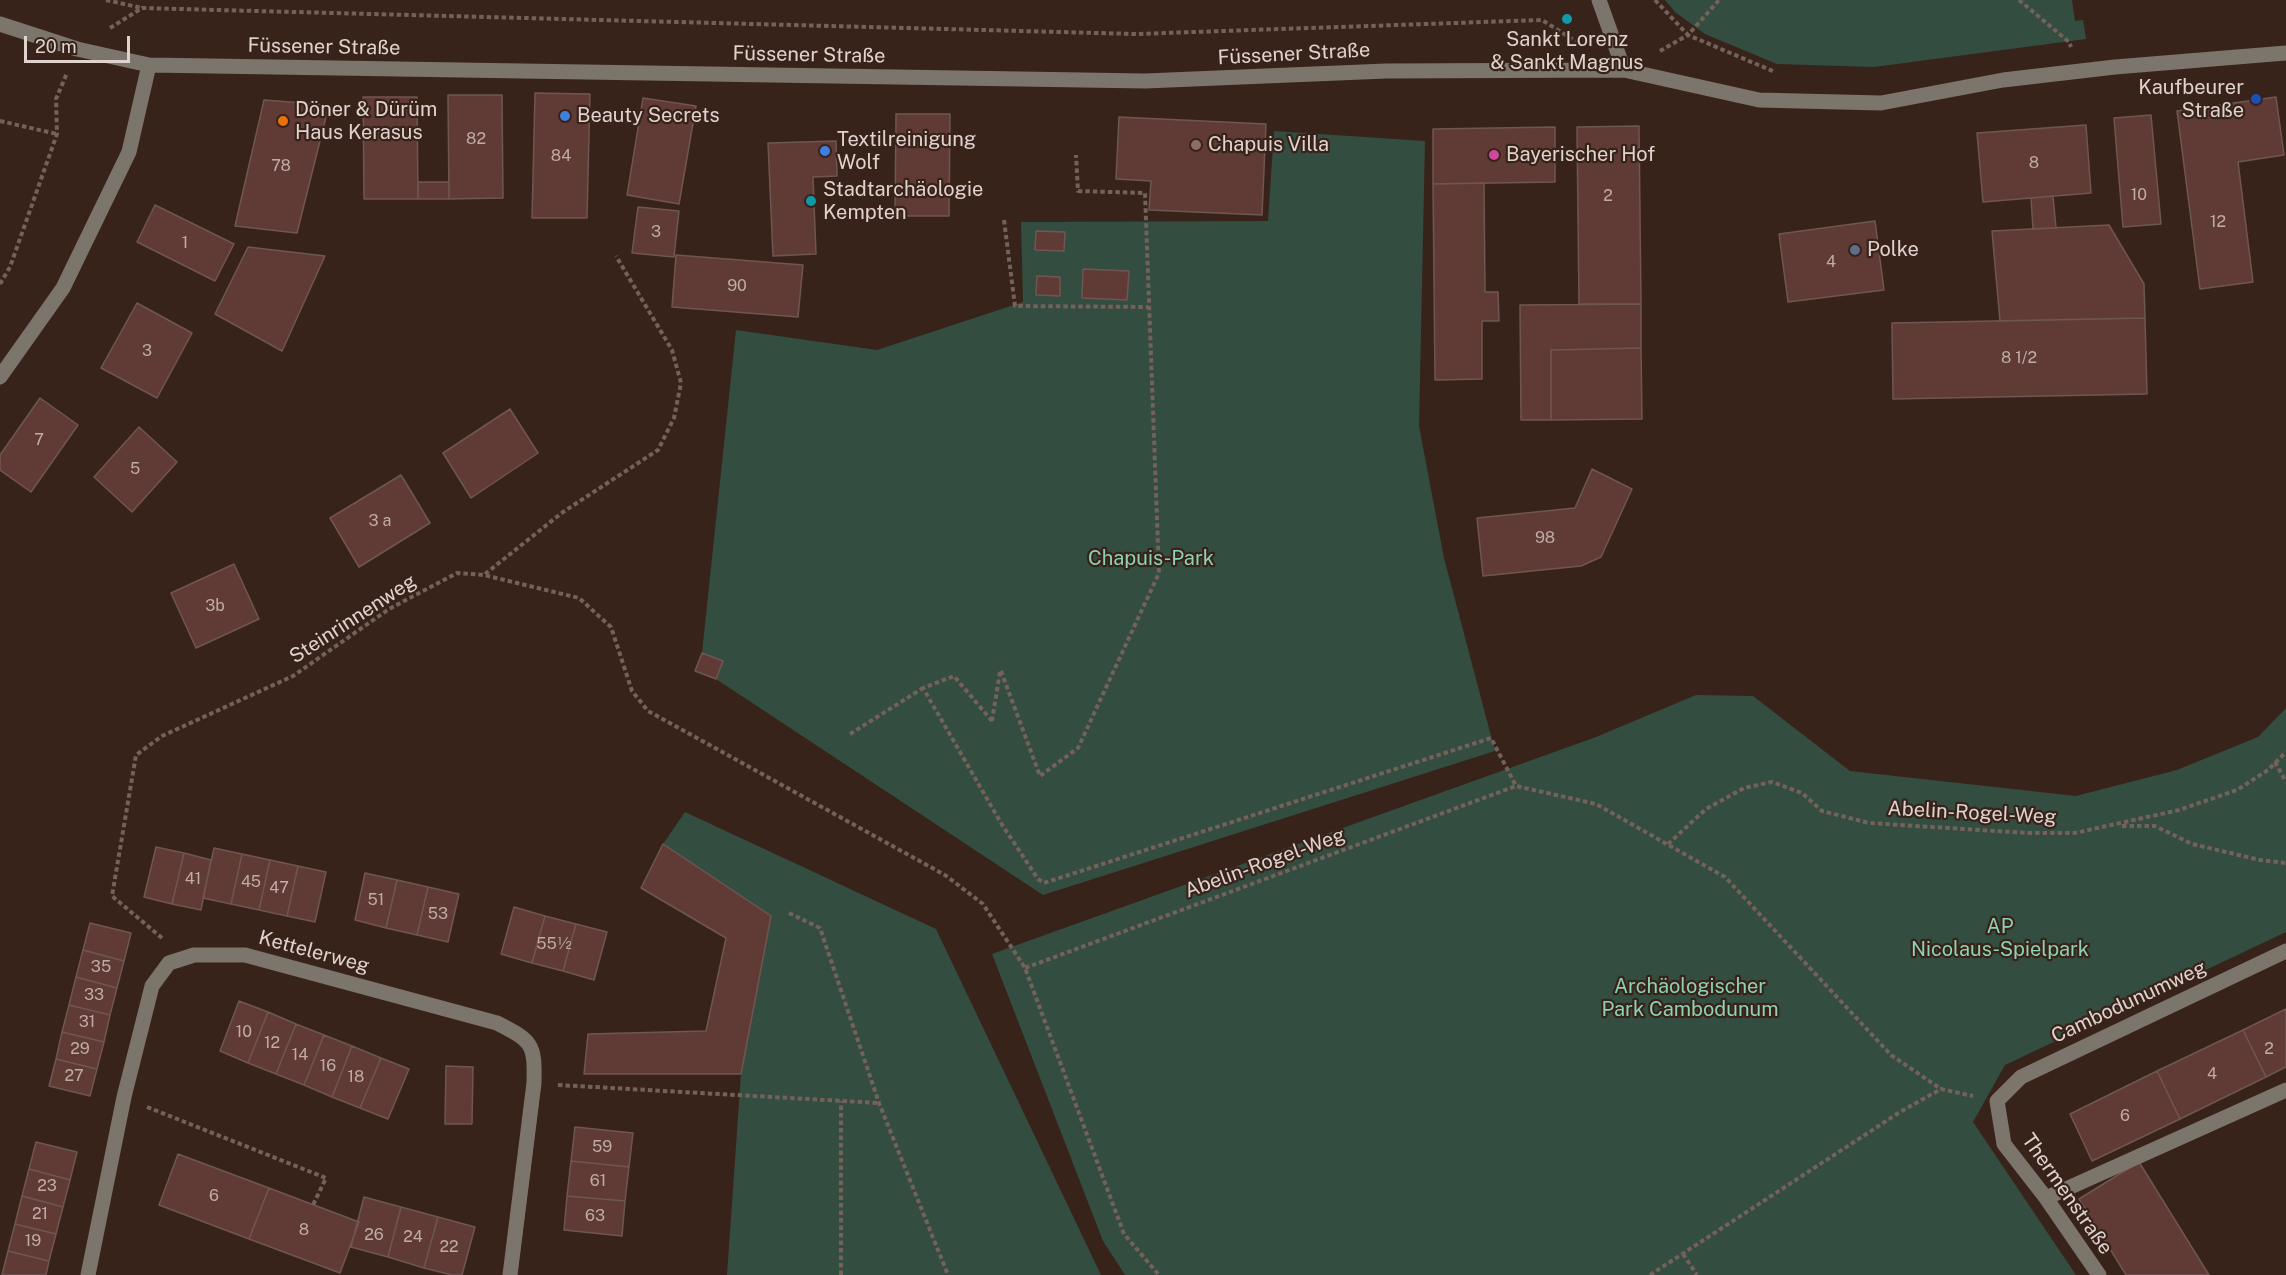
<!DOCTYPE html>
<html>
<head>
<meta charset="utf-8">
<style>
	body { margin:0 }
	#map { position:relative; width:2286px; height:1275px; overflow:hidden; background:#38231b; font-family:"Public Sans",sans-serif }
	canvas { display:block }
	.scale { position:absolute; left:24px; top:36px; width:106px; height:27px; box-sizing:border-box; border:3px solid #e0d2cd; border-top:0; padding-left:8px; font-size:18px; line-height:21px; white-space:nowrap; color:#e0d2cd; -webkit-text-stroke:4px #38231b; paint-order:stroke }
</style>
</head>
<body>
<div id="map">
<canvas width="2286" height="1275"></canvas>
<div class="scale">20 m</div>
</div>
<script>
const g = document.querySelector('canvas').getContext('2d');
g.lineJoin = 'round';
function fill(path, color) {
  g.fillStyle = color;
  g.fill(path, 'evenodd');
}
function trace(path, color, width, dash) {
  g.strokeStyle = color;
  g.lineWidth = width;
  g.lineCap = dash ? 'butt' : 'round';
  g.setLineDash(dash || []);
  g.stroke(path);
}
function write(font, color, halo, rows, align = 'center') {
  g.font = font + ' "Public Sans",sans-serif';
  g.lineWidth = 4.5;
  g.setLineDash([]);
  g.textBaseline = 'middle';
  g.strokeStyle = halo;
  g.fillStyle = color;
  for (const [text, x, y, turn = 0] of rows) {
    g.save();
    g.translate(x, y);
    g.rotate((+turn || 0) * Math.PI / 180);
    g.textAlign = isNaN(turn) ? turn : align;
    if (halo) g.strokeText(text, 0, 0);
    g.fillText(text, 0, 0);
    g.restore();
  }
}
fill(new Path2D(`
	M1665,0H2072L2075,21L2083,20L2086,39L1874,67L1777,64L1705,34L1675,12Z
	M1274,131L1425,141L1419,426L1444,558L1495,751L1043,895L716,679L723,661L702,653L736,330L877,350L1023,302L1021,222L1268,221Z
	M1696,695L1753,696L1850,771L2076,796L2177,770L2258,737L2286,708V932L2005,1065L1973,1122L2076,1275H1125L1103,1241L992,954L1596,737Z
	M685,812L936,929L1101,1275H727L741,1074L771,916L663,844Z`), '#334d41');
const building = new Path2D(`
	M535,93L590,94L587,218H532Z
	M448,95H502L503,198L449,199Z
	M363,97H417L418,199H364Z
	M2276,97L2284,155L2238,162L2253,282L2200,289L2177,111Z
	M643,98L696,106L679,204L627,195Z
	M264,100L329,105L297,233L235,226Z
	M896,114H950L949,216H895Z
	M2151,115L2161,224L2123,227L2114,118Z
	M1119,117L1266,124L1262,215L1149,210L1151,181L1116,179Z
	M2086,125L2091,193L1983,202L1977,133Z
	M1639,126L1641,304H1579L1577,127Z
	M1555,127V182L1433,184V129Z
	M836,141L837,176L813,177L816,254L773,256L768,143Z
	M418,182H449V199H418Z
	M1484,183L1485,292H1498L1499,321H1482V379L1435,380L1433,184Z
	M2053,196L2056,228L2033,229L2031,198Z
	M155,205L234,244L215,281L137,242Z
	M638,207L679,211L674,257L632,253Z
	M1875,221L1884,290L1788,302L1779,234Z
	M2109,225L2144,284L2145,318L2000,321L1992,231Z
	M1036,231L1065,232L1064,251L1035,250Z
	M248,247L325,256L282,351L215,314Z
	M676,255L803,265L798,317L672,307Z
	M1083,269L1129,271L1127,300L1082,298Z
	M1037,276L1060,277V296L1036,295Z
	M137,303L192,333L157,398L101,368Z
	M1641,304V348L1551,350V420H1521L1520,305Z
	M2145,318L2147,394L1893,399L1892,323Z
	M1641,348L1642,419L1551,420V350Z
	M40,398L78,425L31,492L0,470V455Z
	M510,409L538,453L471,498L443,453Z
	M139,427L177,462L132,512L94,477Z
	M1592,469L1632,489L1601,557L1581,566L1483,576L1477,518L1575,508Z
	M401,475L430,523L359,567L330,518Z
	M234,564L259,619L196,648L171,593Z
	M702,653L723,661L716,679L695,671Z
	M663,844L771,916L741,1074H584L588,1034L706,1031L726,938L641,888Z
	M156,847L184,853L172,904L144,897Z
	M214,848L242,854L231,904L203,898Z
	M184,853L211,860L201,910L172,904Z
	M242,854L270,860L259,910L231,904Z
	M270,860L298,866L287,916L259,910Z
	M298,866L326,872L315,922L287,916Z
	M365,873L397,880L386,928L355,920Z
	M397,880L428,887L417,935L386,928Z
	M428,887L459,894L448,942L417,935Z
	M514,907L545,916L532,963L501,954Z
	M545,916L576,924L563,971L532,963Z
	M90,923L131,933L124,961L83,950Z
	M576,924L607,932L594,980L563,971Z
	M83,950L124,961L117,988L76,977Z
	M76,977L117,988L110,1015L69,1005Z
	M239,1001L268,1012L248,1063L220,1051Z
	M69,1005L110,1015L104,1042L62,1032Z
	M2286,1009V1067L2266,1077L2243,1030Z
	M268,1012L296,1024L276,1074L248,1063Z
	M296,1024L324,1035L304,1085L276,1074Z
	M2243,1030L2266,1077L2180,1119L2157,1071Z
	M62,1032L104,1042L97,1069L56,1059Z
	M324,1035L352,1046L332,1097L304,1085Z
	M352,1046L381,1058L360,1108L332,1097Z
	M381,1058L409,1069L388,1119L360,1108Z
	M56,1059L97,1069L90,1096L49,1086Z
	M446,1066L473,1067L472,1124H445Z
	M2157,1071L2180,1119L2092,1161L2070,1114Z
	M575,1127L633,1133L629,1167L571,1161Z
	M36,1142L77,1152L70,1180L29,1169Z
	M178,1154L269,1188L249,1239L159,1205Z
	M571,1161L629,1167L625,1201L567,1196Z
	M2139,1162L2209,1275H2126L2079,1199Z
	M29,1169L70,1180L63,1207L22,1196Z
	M269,1188L359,1222L340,1273L249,1239Z
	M22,1196L63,1207L56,1234L15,1224Z
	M567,1196L625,1201L622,1236L564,1230Z
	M364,1197L401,1207L388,1257L351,1247Z
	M401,1207L438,1217L424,1268L388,1257Z
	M438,1217L475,1227L462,1275H452L424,1268Z
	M15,1224L56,1234L49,1261L8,1251Z
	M8,1251L49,1261L46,1275H2Z`);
fill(building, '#603b35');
trace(building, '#705652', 1.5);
trace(new Path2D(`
	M106,0L142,8
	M1655,0L1688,35L1719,0
	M2019,0L2069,42L2071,47
	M110,28L142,8L1136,34L1542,20L1580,44
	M1660,51L1688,35L1775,72
	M0,121L57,134
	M1004,220L1015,306L1148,307
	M0,284L10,267L57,134L56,99L67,73
	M485,574L563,512L658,450L674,418L681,383L672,350L616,256
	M1001,671L1040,776L1078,748L1159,573L1145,193L1078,191L1076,155
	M992,721L954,676L923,688L1001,823L1038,879L1044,883L1491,738L1516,786L1596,804L1725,877L1891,1055L1941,1089
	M992,721L1000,672
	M850,734L923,688
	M2275,762L2286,782
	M2122,826H2155L2192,844L2260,860L2286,863
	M1668,844L1706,809L1744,788L1772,782L1802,793L1822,811L1869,823L2028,833H2075L2179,810L2237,790L2268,770L2286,752
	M789,913L820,928L879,1103L948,1275
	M162,938L112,896L136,755L162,736L293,676L389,609L457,573L484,575L579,598L611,627L632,691L648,711L945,875L983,904L1025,968L1124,1234L1159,1275
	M1025,968L1516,786
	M558,1085L879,1103
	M147,1107L326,1178L313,1205
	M1683,1254L1697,1275
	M841,1275V1101
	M1650,1275L1900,1112L1941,1089L1973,1096`), '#73615a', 4, [4.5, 3]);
trace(new Path2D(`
	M1599,0L1624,70
	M0,24L77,49L149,65L1145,81L1386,71L1624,70L1759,100L1881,103L2003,80L2115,67L2286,53
	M0,377L63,288L129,152L149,65
	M2046,1198L2286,1090
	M88,1275L124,1097L152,986L169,963L194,955H245L497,1023C532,1041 535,1043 534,1083L510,1275
	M2099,1275L2046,1198L2004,1144L1997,1101L2021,1077L2286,951`), '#7b756b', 15);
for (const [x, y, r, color] of [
	[1567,19,6,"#0f9aa8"],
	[2256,99,6,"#1a4fb4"],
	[565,116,6,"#3f7fe0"],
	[283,121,6,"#e8710a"],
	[1196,145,6,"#8d6e63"],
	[825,151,6,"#3f7fe0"],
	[1494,155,6,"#d1479c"],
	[811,201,6,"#0f9aa8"],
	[1855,250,6,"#5c6f8a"]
]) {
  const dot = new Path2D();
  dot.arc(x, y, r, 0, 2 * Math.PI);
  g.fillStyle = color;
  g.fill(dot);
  trace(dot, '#38231b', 2);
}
write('16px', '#c0aca7', null, [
	["82",476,139],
	["84",561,156],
	["8",2034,163],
	["78",281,166],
	["10",2139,195],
	["2",1608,196],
	["12",2218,222],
	["3",656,232],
	["1",185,243],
	["4",1831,262],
	["90",737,286],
	["3",147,351],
	["8 1/2",2019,358],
	["7",39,440],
	["5",135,469],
	["3 a",380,521],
	["98",1545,538],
	["3b",215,606],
	["41",193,879],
	["45",251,882],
	["47",279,888],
	["51",376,900],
	["53",438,914],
	["55½",554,944],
	["35",101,967],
	["33",94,995],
	["31",87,1022],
	["10",244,1032],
	["12",272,1043],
	["29",80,1049],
	["2",2269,1049],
	["14",300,1055],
	["16",328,1066],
	["4",2212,1074],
	["27",74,1076],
	["18",356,1077],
	["6",2125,1116],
	["59",602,1147],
	["61",598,1181],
	["23",47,1186],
	["6",214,1196],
	["21",40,1214],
	["63",595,1216],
	["8",304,1230],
	["26",374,1235],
	["24",413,1237],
	["19",33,1241],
	["22",449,1247]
]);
write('20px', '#e0d2cd', '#38231b', [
	["Sankt Lorenz",1567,40,"center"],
	["& Sankt Magnus",1567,63,"center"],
	["Kaufbeurer",2244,88,"right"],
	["Straße",2244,111,"right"],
	["Döner & Dürüm",295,110],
	["Haus Kerasus",295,133],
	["Beauty Secrets",577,116],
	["Textilreinigung",837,140],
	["Wolf",837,163],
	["Chapuis Villa",1208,145],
	["Bayerischer Hof",1506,155],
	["Stadtarchäologie",823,190],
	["Kempten",823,213],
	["Polke",1867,250]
], 'left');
write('20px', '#e0d2cd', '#38231b', [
	["Füssener Straße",324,47,1],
	["Füssener Straße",1294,54,-3],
	["Füssener Straße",809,55,1],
	["Steinrinnenweg",353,619,-33],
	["Abelin-Rogel-Weg",1972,813,3],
	["Abelin-Rogel-Weg",1265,863,-20],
	["Kettelerweg",314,952,15],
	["Cambodunumweg",2129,1002,-25],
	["Thermenstraße",2067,1194,55]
]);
write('20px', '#8dd2b2', '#38231b', [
	["Chapuis-Park",1151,559],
	["AP",2000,927],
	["Nicolaus-Spielpark",2000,950],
	["Archäologischer",1690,987],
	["Park Cambodunum",1690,1010]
]);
</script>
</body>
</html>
